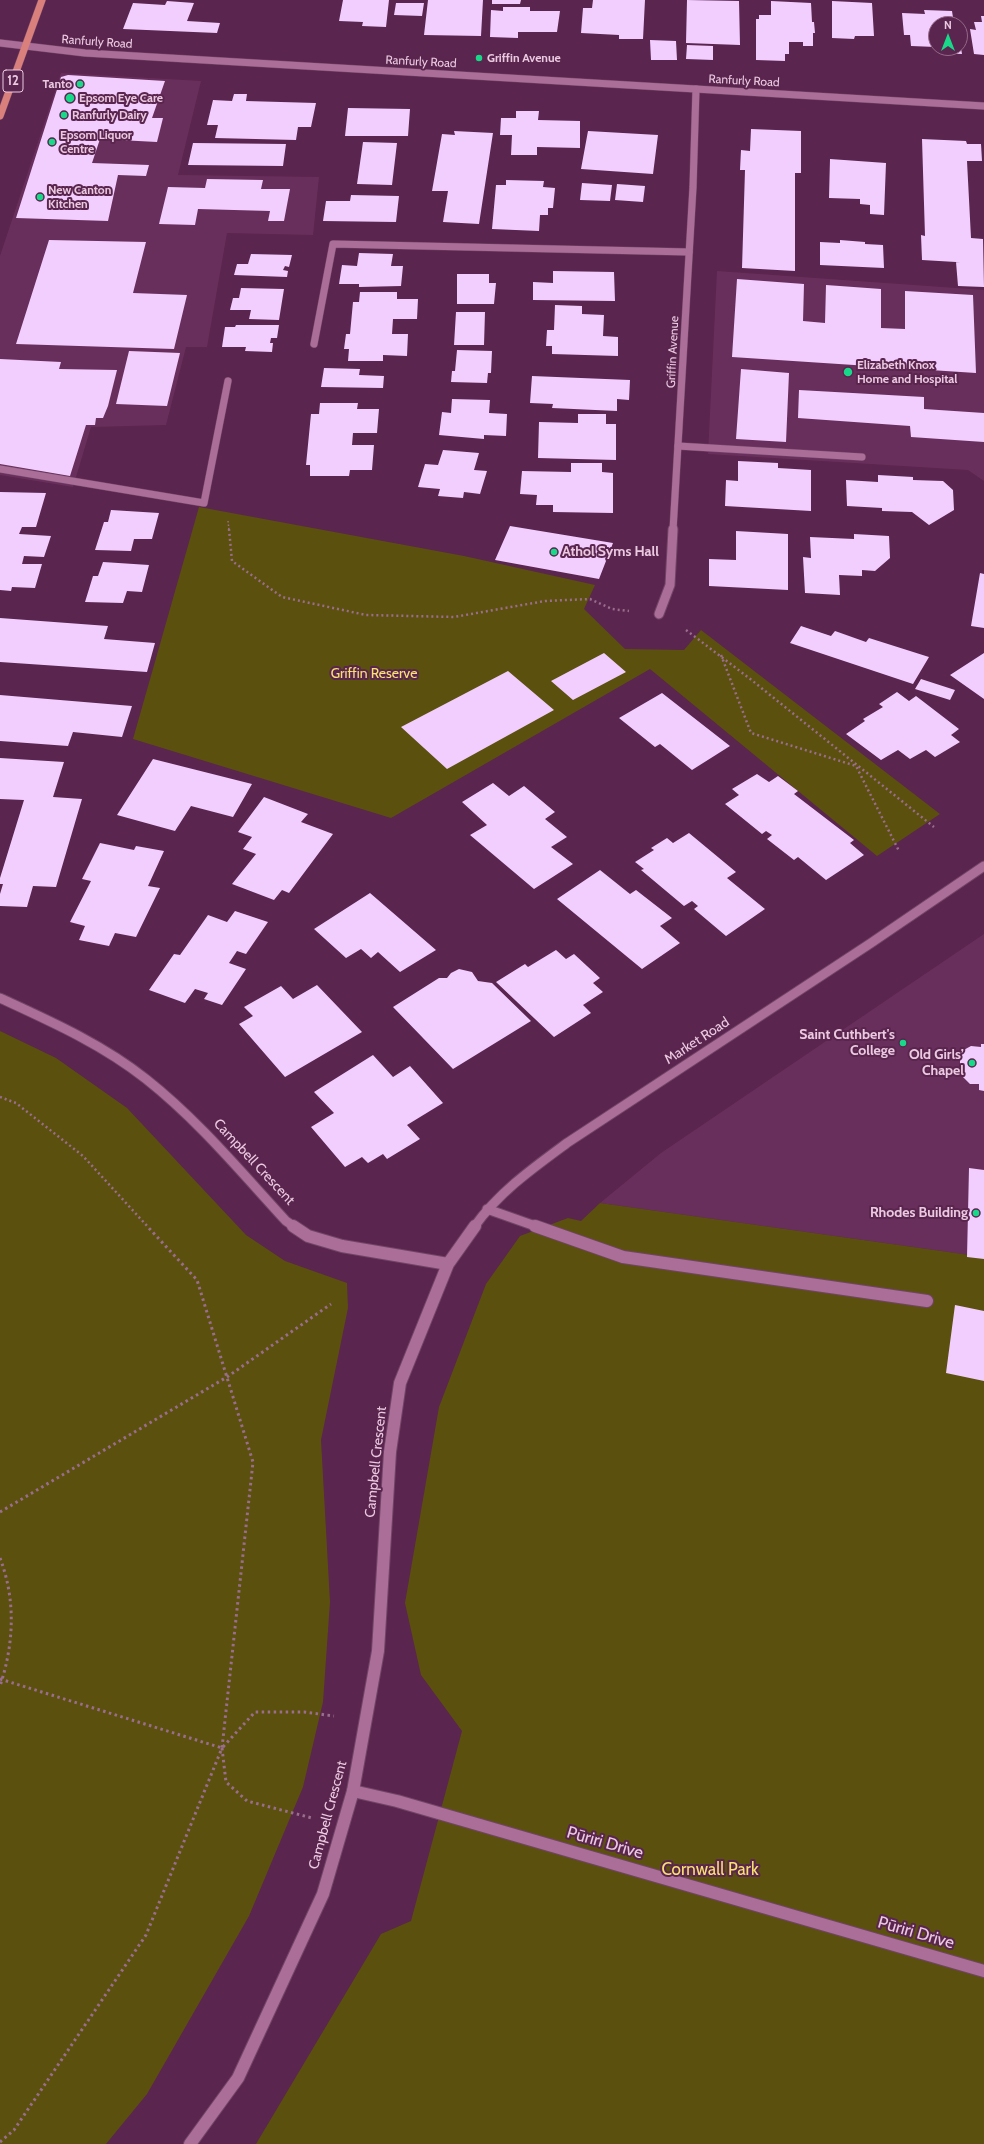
<!DOCTYPE html>
<html>
<head>
<meta charset="utf-8">
<style>
	body { margin:0 }
	#map { position:relative; width:984px; height:2144px; overflow:hidden; background:#5a254e; font-family:Cabin,sans-serif }
	canvas { display:block }
	.north { position:absolute; left:928px; top:16px; width:40px; height:40px; box-sizing:border-box; background:#5a254e; border:1px solid #946789; border-radius:50%; rotate:0deg; font-size:11px; font-weight:700; line-height:16px; text-align:center; color:#ebcae1 }
	.north::after { content:''; display:block; margin:auto; width:14px; height:18px; background:#18d989; clip-path:polygon(50% 0,100% 100%,50% 72%,0 100%) }
</style>
</head>
<body>
<div id="map">
<canvas width="984" height="2144"></canvas>
<div class="north">N</div>
</div>
<script>
const g = document.querySelector('canvas').getContext('2d');
g.lineJoin = 'round';
function fill(path, color) {
  g.fillStyle = color;
  g.fill(path, 'evenodd');
}
function trace(path, color, width, dash) {
  g.strokeStyle = color;
  g.lineWidth = width;
  g.lineCap = dash ? 'butt' : 'round';
  g.setLineDash(dash || []);
  g.stroke(path);
}
function write(font, color, halo, rows, align = 'center') {
  g.font = font + ' Cabin,sans-serif';
  g.lineWidth = 4;
  g.setLineDash([]);
  g.textBaseline = 'middle';
  g.strokeStyle = halo;
  g.fillStyle = color;
  for (const [text, x, y, turn = 0] of rows) {
    g.save();
    g.translate(x, y);
    g.rotate((+turn || 0) * Math.PI / 180);
    g.textAlign = isNaN(turn) ? turn : align;
    if (halo) g.strokeText(text, 0, 0);
    g.fillText(text, 0, 0);
    g.restore();
  }
}
fill(new Path2D(`
	M61,73L201,81L178,175L319,177L313,235L227,233L207,347H186L166,425L91,427L73,487L0,475V256Z
	M717,271L984,290V481L968,470L708,454Z
	M984,934V1257L600,1203L661,1153Z`), '#692f5c');
fill(new Path2D(`
	M199,507L464,556L595,585L584,609L625,649L684,650L701,630L940,814L877,856L650,669L391,818L133,739Z
	M0,1031L56,1058L127,1108L246,1235L285,1261L347,1283L348,1308L321,1440L330,1602L323,1702L303,1787L249,1916L147,2094L106,2144H0Z
	M600,1203L984,1257V2144H256L381,1934L411,1921L462,1731L421,1675L405,1603L439,1407L486,1284L520,1236L568,1218L581,1221Z`), '#5c500f');
fill(new Path2D(`
	M343,0H389L386,27L362,26L363,22L339,21Z
	M428,0H483L481,36L424,35Z
	M492,0H521L520,4H492Z
	M593,0H645L643,39H619V35L581,33L583,8H592Z
	M687,0L739,1L740,45L686,43Z
	M167,1L194,3L187,21L220,23L217,33L123,29L133,3L165,5Z
	M771,1L811,3L812,22H814L815,33H813V46H803V42H789V54H785V61L756,60V19H759V15H771Z
	M832,1L872,3L874,36H855L854,39L832,38Z
	M396,3H424L422,16L394,15Z
	M503,7H530V11H560L557,32H518V38L490,37L491,10L503,11Z
	M924,10L952,11L954,24H936V47L911,46L910,35H904L902,13L925,14Z
	M981,16H984V55L974,54L970,29L976,30L974,22H982Z
	M650,40L676,41L677,60H651Z
	M687,45L713,46V60L686,59Z
	M938,48H961L962,54L939,53Z
	M68,75L165,81L152,118H163L157,142L100,139L92,163L149,165L146,176L118,175L108,221L16,218L61,77Z
	M234,94H247L246,101L316,103L311,127H298L296,140L215,138L218,125H207L213,100L232,101Z
	M348,108L410,109L408,136H345Z
	M516,111H539L538,120L580,121V148L537,147V155H511L512,135H500L501,118H516Z
	M751,129L801,131V173H795V271L742,268L745,170H740L741,150L750,151Z
	M454,131L493,133L479,224L443,222L448,191H432L442,134L455,135Z
	M588,131L658,135L653,174L581,169Z
	M922,139L966,141L967,144H981L982,161H967L971,238L983,239L984,287L958,286L956,262L973,263L922,260L921,235L925,236Z
	M363,142L397,143L392,185L357,184Z
	M193,143L286,144L283,166L188,165Z
	M830,159L886,163L884,215L870,214V205L860,204V199L829,198Z
	M207,179L263,180L261,189H290L284,221H268L270,211L198,209L195,225L159,224L168,187L205,188Z
	M506,180L544,181L543,187L555,188L553,208H548V215H540L539,231L492,229L496,185H506Z
	M582,183L612,185L610,201L580,200Z
	M617,184L645,186L643,202L615,200Z
	M351,195L399,196L396,222L323,221L326,201H350Z
	M49,240L146,242L133,293L187,295L174,349L16,344Z
	M840,240L865,242V244L883,245L884,268L820,265V242L840,243Z
	M359,253L393,254L391,266H403L401,286L359,287V284H339L342,265L357,266Z
	M251,254L292,255L289,267L285,266L283,270L288,271L287,277L234,275L237,264H248Z
	M553,271L614,272L615,301L533,300V282L553,283Z
	M457,274H489V283H496L494,304H457Z
	M737,279L804,284L803,321L825,323L826,285L881,289V328L905,329V291L973,295L976,373L732,357Z
	M241,288L284,289L279,320L249,319L251,310H230L233,298H239Z
	M360,292H397V299H418L417,319H393L392,334H408L407,356L383,355V361H348L349,349H344L346,334H350L353,302H359Z
	M555,305L582,306V314L604,315L603,336L618,337V356L552,354V346H546L547,330H554Z
	M456,312H485L484,345H454Z
	M236,325H279L277,338H271L270,343H273L272,352L245,351L246,347H222L225,327H235Z
	M457,350L492,351L491,373H488L487,383L451,382L452,371H455Z
	M129,351L180,353L167,406L116,404Z
	M0,359L61,362L59,369L117,370L108,406L103,418H96L95,425H86L70,476L0,464Z
	M324,368L360,369L359,375L384,376L383,388L321,387Z
	M741,369L789,373L786,442L736,439Z
	M532,376L630,380L629,400L617,399V411L552,408L553,404L530,403Z
	M799,390L924,397V409L984,413V442L911,437L910,426L798,418Z
	M452,399L490,400L489,413L507,414L506,436L484,435V439L439,435L442,412L451,413Z
	M320,403H358L357,409H379L377,433H353L352,445H374L372,470H350L349,476H310V465H306L311,414H319Z
	M578,414H606V424H616V460L538,458L539,422L578,423Z
	M443,450L479,453L474,470L487,471L480,494L464,492L463,498L438,496L440,489L418,487L425,464L438,465Z
	M738,461L778,463V468L811,470V511L725,506L726,480L738,481Z
	M571,463H602V472L613,473V513L553,512V505H536L537,495L520,494L522,471L571,472Z
	M878,475L913,477V480L943,481L953,490L954,510L929,525L912,512L882,511V508L847,506L846,480L878,482Z
	M0,492L46,493L36,527H22L19,534L51,536L44,557L24,556L22,564H42L35,588L12,587L11,591L0,590Z
	M111,510L159,513L152,539H134L131,551L95,550L104,522H108Z
	M510,526L613,543L599,579L495,560Z
	M736,531L788,534V590L709,586V559L736,560Z
	M854,534L889,536L890,558L875,571L862,570V576L839,575L840,595L805,593L803,557L811,558L810,537L854,539Z
	M103,562L149,565L142,592L127,591L123,603L85,602L93,576H98Z
	M980,573L984,574V628L971,626Z
	M0,618L108,626L104,639L155,643L147,672L0,662Z
	M801,626L831,636L835,631L866,642L869,638L929,657L913,684L790,643Z
	M604,653L626,672L573,700L551,681Z
	M984,653V699L950,675Z
	M508,671L554,710L447,769L401,727Z
	M921,679L955,690L950,700L915,689Z
	M897,692L909,701L916,696L959,729L951,735L960,742L935,757L926,750L910,759L898,750L881,760L846,734L865,721L863,719L883,707L879,704Z
	M662,693L730,746L692,770L660,744L655,747L619,718Z
	M0,695L132,706L122,737L73,732L68,746L0,741Z
	M0,758L64,762L53,797L82,799L56,887L33,886L27,907L0,906V894L3,884H0V878L24,800L0,799Z
	M153,759L252,784L233,817L191,806L175,831L117,815Z
	M757,774L769,782L778,776L798,791L794,794L854,840L850,843L864,855L826,880L798,857L794,860L767,839L772,835L766,831L762,834L725,804L739,795L732,789Z
	M493,783L509,796L524,786L555,812L545,819L567,837L551,847L573,864L534,889L470,835L487,825L462,802Z
	M264,797L308,814L301,822L333,834L289,893L282,890L274,900L232,884L256,854L243,849L252,837L238,832Z
	M689,833L736,872L727,878L765,909L726,936L694,909L698,906L692,901L684,906L641,870L644,869L635,862L654,850L651,848L667,838L673,843Z
	M100,843L134,850L136,846L164,851L148,886L160,888L136,937L115,933L109,946L79,940L85,926L70,922L91,881L82,879Z
	M600,870L630,894L636,890L672,918L660,926L680,943L642,969L557,899Z
	M370,893L436,950L400,972L378,952L371,958L361,949L346,958L314,929Z
	M235,911L268,922L246,954L237,951L229,963L246,969L222,1005L204,999L208,993L195,989L185,1003L149,990L174,954L180,955L208,915L227,922Z
	M556,950L566,959L574,954L600,978L593,983L603,992L583,1005L591,1013L554,1037L496,982L525,964L528,967Z
	M459,969L472,972L478,981L492,983L531,1021L453,1069L393,1007L439,978H447L451,973Z
	M317,985L362,1032L285,1077L239,1024L253,1016L244,1007L281,986L293,999Z
	M981,1044H984V1091L979,1090V1084H970L960,1074V1052L971,1046L981,1047Z
	M373,1055L393,1077L410,1066L443,1103L407,1125L420,1139L387,1159L383,1154L368,1163L362,1157L345,1167L311,1127L334,1113L314,1092Z
	M969,1168L984,1170V1259L967,1257Z
	M955,1305L984,1311V1381L946,1373Z`), '#f2ceff');
const laneFar2 = new Path2D(`
	M314,344L333,244L689,252
	M678,446L862,457
	M0,469L204,503L228,381`);
const laneFar1 = new Path2D(`
	M487,1209L538,1227`);
const lane = new Path2D(`
	M535,1226L623,1257L927,1301`);
const streetFar2 = new Path2D(`
	M673,530L693,187L696,89`);
const streetFar1 = new Path2D(`
	M659,614L670,585L673,529`);
const street = new Path2D(`
	M353,1791L397,1801L984,1971`);
const secondaryFar2 = new Path2D(`
	M0,43L85,53L984,106`);
const secondaryFar1 = new Path2D(`
	M0,998C50,1021 102,1044 146,1079C198,1120 241,1172 286,1221L295,1227
	M474,1227C499,1192 533,1168 567,1143L871,943L984,866`);
const secondary = new Path2D(`
	M293,1226L308,1236L342,1246L448,1264
	M190,2144L238,2078L323,1894L353,1791L378,1651L390,1452L400,1383L448,1264L475,1226`);
const primary = new Path2D(`
	M0,116L42,0`);
trace(laneFar2, '#724467', 8);
trace(laneFar1, '#724467', 11);
trace(lane, '#724467', 14);
trace(streetFar2, '#724467', 8);
trace(streetFar1, '#724467', 11);
trace(street, '#724467', 14);
trace(secondaryFar2, '#724467', 8);
trace(secondaryFar1, '#724467', 11);
trace(secondary, '#724467', 14);
trace(primary, '#724467', 8);
trace(new Path2D(`
	M228,521L229,530`), '#996d8e', 1.5, [1.5, 2]);
trace(new Path2D(`
	M229,529L232,561L282,597L366,615L454,617L545,601L590,599L612,609L629,611
	M686,630L749,678L934,827
	M721,655L751,733L856,766L899,851
	M0,1097L16,1103L83,1156L148,1227`), '#996d8e', 2.5, [2, 3]);
trace(new Path2D(`
	M0,1512L227,1377L331,1304
	M0,1558C16,1600 14,1644 0,1686
	M0,1679L222,1748L255,1712H304L334,1716
	M222,1748L226,1782L247,1801L312,1818
	M0,2142L14,2130L146,1935L222,1748L253,1462L197,1280L147,1226`), '#996d8e', 3, [2.5, 3.5]);
trace(laneFar2, '#aa6e99', 7);
trace(laneFar1, '#aa6e99', 9);
trace(lane, '#aa6e99', 12);
trace(streetFar2, '#aa6e99', 7);
trace(streetFar1, '#aa6e99', 9);
trace(street, '#aa6e99', 12);
trace(secondaryFar2, '#aa6e99', 7);
trace(secondaryFar1, '#aa6e99', 9);
trace(secondary, '#aa6e99', 12);
trace(primary, '#d97f7c', 7);
for (const [x, y, r, color] of [
	[479,58,4,"#18d989"],
	[80,84,4,"#18d989"],
	[70,98,5,"#18d989"],
	[64,115,4,"#18d989"],
	[52,142,4,"#18d989"],
	[40,197,4,"#18d989"],
	[848,372,5,"#18d989"],
	[554,552,4,"#18d989"],
	[903,1043,4,"#18d989"],
	[972,1063,4,"#18d989"],
	[976,1213,4,"#18d989"]
]) {
  const dot = new Path2D();
  dot.arc(x, y, r, 0, 2 * Math.PI);
  g.fillStyle = color;
  g.fill(dot);
  trace(dot, '#5a254e', 1.5);
}
write('12px', '#ebcae1', '#5a254e', [
	["Ranfurly Road",97,42,4],
	["Ranfurly Road",421,62,3],
	["Ranfurly Road",744,81,3],
	["Griffin Avenue",673,352,-87]
]);
write('bold 12px', '#ebcae1', '#5a254e', [
	["Griffin Avenue",487,58],
	["Tanto",72,84,"right"],
	["Epsom Eye Care",79,98],
	["Ranfurly Dairy",72,115],
	["Epsom Liquor",60,135],
	["Centre",60,149],
	["New Canton",48,190],
	["Kitchen",48,204],
	["Elizabeth Knox",857,365],
	["Home and Hospital",857,379]
], 'left');
for (const [x, y, w] of [
	[13,81,20]
]) {
  const box = new Path2D();
  box.roundRect(x - w / 2, y - 11, w, 22, 3);
  g.fillStyle = '#5a254e';
  g.fill(box);
  trace(box, '#ebcae1', 1);
}
write('bold 13px', '#ebcae1', null, [
	["12",13,81]
]);
write('bold 14px', '#ebcae1', '#5a254e', [
	["Athol Syms Hall",562,552,"left"],
	["Saint Cuthbert's",895,1035],
	["College",895,1051],
	["Old Girls’",964,1055],
	["Chapel",964,1071],
	["Rhodes Building",968,1213]
], 'right');
write('14px', '#f8e170', '#5a254e', [
	["Griffin Reserve",374,674]
]);
write('14px', '#ebcae1', '#5a254e', [
	["Market Road",697,1041,-33],
	["Campbell Crescent",254,1162,47],
	["Campbell Crescent",376,1462,-84],
	["Campbell Crescent",328,1815,-75]
]);
write('17px', '#ebcae1', '#5a254e', [
	["Pūriri Drive",605,1843,16],
	["Pūriri Drive",916,1933,16]
]);
write('17px', '#f8e170', '#5a254e', [
	["Cornwall Park",710,1870]
]);
</script>
</body>
</html>
